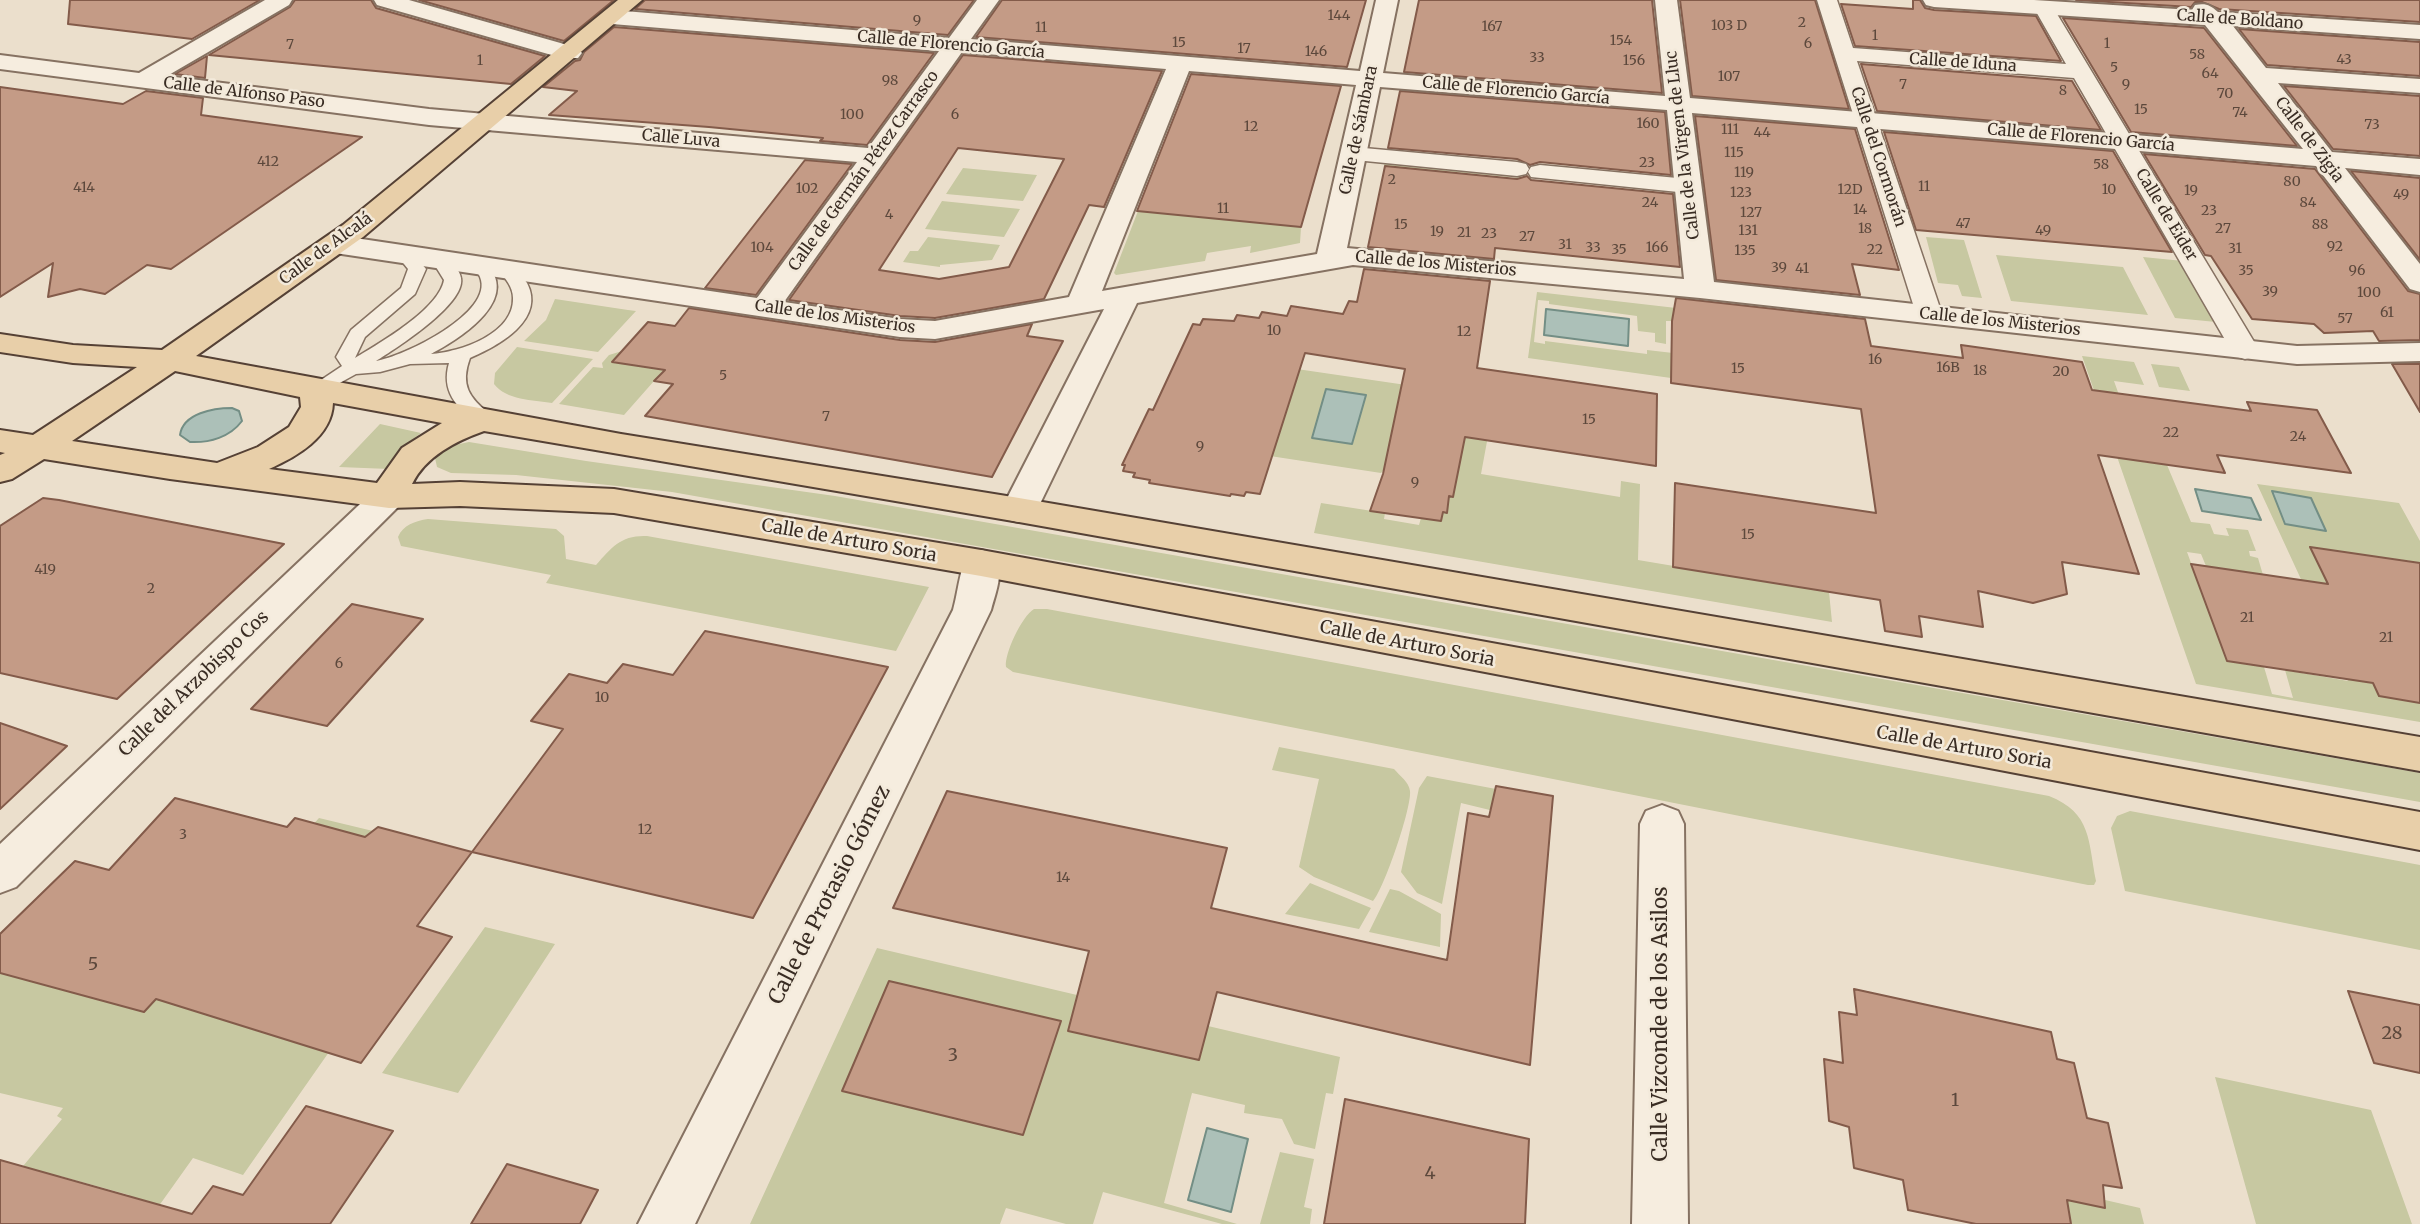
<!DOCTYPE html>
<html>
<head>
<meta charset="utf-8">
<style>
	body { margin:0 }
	canvas { display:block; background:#ebdfcc }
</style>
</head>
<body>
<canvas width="2420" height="1224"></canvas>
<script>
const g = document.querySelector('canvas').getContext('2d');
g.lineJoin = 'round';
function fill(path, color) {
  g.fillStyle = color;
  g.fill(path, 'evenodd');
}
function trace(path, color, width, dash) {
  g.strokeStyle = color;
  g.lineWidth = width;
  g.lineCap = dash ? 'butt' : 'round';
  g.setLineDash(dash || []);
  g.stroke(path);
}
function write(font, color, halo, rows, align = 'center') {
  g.font = font + ' Merriweather,serif';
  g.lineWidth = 5;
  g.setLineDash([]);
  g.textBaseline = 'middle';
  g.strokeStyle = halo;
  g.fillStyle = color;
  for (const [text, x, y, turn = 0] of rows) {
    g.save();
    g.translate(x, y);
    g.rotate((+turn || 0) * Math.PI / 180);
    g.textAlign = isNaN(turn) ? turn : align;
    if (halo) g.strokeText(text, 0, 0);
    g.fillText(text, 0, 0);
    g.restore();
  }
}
fill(new Path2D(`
	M1385,149L1521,162V178L1384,166Z
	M963,168L1037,175L1023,201L946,194Z
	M942,201L1020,209L1004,237L925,229Z
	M1138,211L1301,227L1300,243L1250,253L1251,246L1207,253L1205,261L1116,275L1114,273Z
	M928,237L1000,245L992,260L940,265V267L903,262L910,251H918Z
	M1926,237L1964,240L1982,298L1962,296L1958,285L1938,283Z
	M1996,255L2123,267L2148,315L2011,301Z
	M2143,257L2183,261L2216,322L2175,318Z
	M1537,292L1798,322L1666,321V344L1655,342V333L1638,331L1637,316L1549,304V301L1538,300L1534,342L1545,344V341L1647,354V350L1673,353L1671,378L1528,358Z
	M555,299L628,310L636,311L598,352L524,341L546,320Z
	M699,330L624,415L559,404L593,367L603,368L602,363L609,355L622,351L613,361Z
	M517,347L593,359L552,403C533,400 506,400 494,384L495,373Z
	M2082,356L2134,362L2144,385L2114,381L2143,462L2167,465L2191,522L2210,524L2214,534L2229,536L2226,528L2248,530L2256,551H2249L2250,556L2258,558L2263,575L2206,566L2201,554L2187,552L2227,661L2264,667L2272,694L2293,698L2285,670L2348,681L2257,484L2399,503L2420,541V581L2410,561L2311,547L2379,696L2420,703V722L2196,684Z
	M2151,364L2179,367L2190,391L2159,387Z
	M1290,368L1495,398L1481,474L1620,497L1621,481L1640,484L1638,560L1829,592L1832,622L1314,533L1321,503L1385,513L1384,519L1419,525L1421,518L1441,521L1443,512H1447L1449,496H1453L1458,470L1383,471L1381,473L1270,456Z
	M380,424L421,433L399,450L389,469L339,467Z
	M469,442L586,461L835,496L2420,773V802L672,492L516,475L451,473L437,467L435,458L450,446Z
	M428,519L556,529L564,536L566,559L596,565C612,547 621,535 647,536L929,587L896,651L546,583L551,575L401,546L398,537C403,525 415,521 428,519Z
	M1034,609H1047L2049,796C2092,813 2088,841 2096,881L2094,885H2088L1013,672L1006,667C1004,654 1022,616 1034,609Z
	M1279,747L1394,769C1400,776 1409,782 1410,791C1412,807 1384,889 1373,901L1314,877L1299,867L1319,779L1272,770Z
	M1427,776L1496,789L1494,811L1461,803L1442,904L1417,893L1401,872L1419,788Z
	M2130,811L2420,865V950L2125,891L2111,828L2117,816Z
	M319,818L373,831L221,1018L329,1052L243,1175L193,1158L146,1224H107L129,1195L60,1176L20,1224L0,1194L62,1119L57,1116L63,1108L0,1093V973L144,1012Z
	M1310,883L1371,908L1359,929L1285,914Z
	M1390,889L1399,891L1441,914L1440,947L1369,932Z
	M485,927L555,944L458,1093L382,1073Z
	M877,948L1077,995L1075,1007L1085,1035L1199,1060L1208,1026L1340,1057L1333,1094L1326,1093L1315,1149L1294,1144L1282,1119L1244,1113L1245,1105L1192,1093L1164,1203L1237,1224H1222L1103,1192L1093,1224H1066L1006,1208L1000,1224H750ZM889,981L1060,1021L1023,1135L842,1091Z
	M2215,1077L2371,1110L2412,1224H2256Z
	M1280,1152L1314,1159L1304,1207L1312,1209L1310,1224H1260Z
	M2067,1200L2105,1208V1200L2140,1208L2144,1224H2071Z`), '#c7c8a1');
const water = new Path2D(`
	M1546,309L1629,319L1628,346L1544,335Z
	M1326,389L1366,395L1352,444L1312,438Z
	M232,408L239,411L242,421C230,437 210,443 190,442L180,435C183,413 214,408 232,408Z
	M2195,489L2251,498L2261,520L2202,511Z
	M2272,491L2311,498L2326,531L2285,524Z
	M1207,1128L1248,1139L1231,1212L1188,1200Z`);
fill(water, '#acc0b8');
trace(water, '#738e85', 2);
const building = new Path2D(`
	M70,0H260L192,39L68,24Z
	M295,0H371L376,8L545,56L511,84L209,55L290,7Z
	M419,0H614L564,41Z
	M645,0H974L948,35L635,9Z
	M1002,0H1366L1347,67L976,37Z
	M1419,0H1652L1662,93L1404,72Z
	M1680,0H1815L1849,109L1692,96Z
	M1913,0H1920L1925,8L1934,10L2036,16L2061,61L1855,46L1841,4L1913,9Z
	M2076,0H2420V22L2219,9L2202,2H2195L2191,7Z
	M2063,18L2204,28L2297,146L2131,132Z
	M614,27L934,53L867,145L820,141L823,138L709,127L549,115L577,91L543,87L575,61L580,60L584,52Z
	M2239,29L2420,42V76L2267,65Z
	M963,55L1162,71L1104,207L1089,205L1044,299L935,318L900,316L789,300ZM958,148L1064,159L1009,267L939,279L879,270Z
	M207,56L205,78L175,74Z
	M1861,64L2072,81L2101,130L1877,111Z
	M1191,74L1341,86L1301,227L1137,211Z
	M2284,86L2420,96V156L2333,149Z
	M0,87L123,104L146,91L203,98L201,115L362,137L171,269L147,265L105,294L80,289L48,297L53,263L0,297Z
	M1400,91L1665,112L1671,175L1540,162L1530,165L1517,159L1388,148Z
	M1695,116L1855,129L1899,270L1852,264L1860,295L1716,280Z
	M1884,132L2113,151L2172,252L1916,230Z
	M2144,154L2315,169L2408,291L2420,294V340L2379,341L2373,331L2324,333L2314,324L2252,319L2211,256L2205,255Z
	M805,160L852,164L756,295L705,288Z
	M1385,166L1517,179L1527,176L1531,180L1673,194L1680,267L1495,248L1494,259L1368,247Z
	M2351,171L2420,178V260Z
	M1364,269L1490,281L1477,368L1657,394L1656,466L1465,437L1453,497L1449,496L1447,513L1443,512L1441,521L1370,511L1383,474L1405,369L1305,353L1260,494L1246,492L1244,496L1231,494L1230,496L1149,483L1150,480L1133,477L1135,473L1123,471L1125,465H1122L1149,409L1153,410L1193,324L1200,325L1203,319L1234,321L1237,315L1259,318L1262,312L1287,316L1291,306L1343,314L1349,301L1357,302Z
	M1676,298L1865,319L1871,346L1963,358L1961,345L2082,362L2092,390L2251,411L2247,402L2317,410L2351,473L2217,455L2225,473L2098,455L2139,574L2062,562L2067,594L2033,603L1978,591L1983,627L1919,616L1922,637L1885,631L1880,600L1673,567L1675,483L1876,513L1861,409L1671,383L1672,321Z
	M689,308L900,340L935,342L1032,324L1027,336L1063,341L992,477L645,416L673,384L654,381L665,370L612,362L648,322L675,326Z
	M2392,364H2420V412Z
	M43,498L59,500L284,544L117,699L0,673V526Z
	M2310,547L2420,563V703L2379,696L2373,683L2227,661L2191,564L2328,584Z
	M352,604L423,619L327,726L251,709Z
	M705,631L888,667L753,918L472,852L563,729L531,721L569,674L607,683L623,664L673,675Z
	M0,723L67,746L0,809Z
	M1496,786L1553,796L1530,1065L1217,992L1199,1060L1068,1031L1089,951L893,908L947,791L1227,848L1211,908L1447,960L1468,813L1489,817Z
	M175,798L287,827L295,818L365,837L378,827L472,852L417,926L452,937L361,1063L156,999L144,1012L0,973V934L75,861L109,870Z
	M889,981L1061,1021L1023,1135L842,1091Z
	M1854,989L2051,1032L2057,1059L2074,1063L2087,1118L2108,1123L2122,1188L2103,1185L2105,1208L2067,1200L2071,1224H1976L1908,1210L1903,1180L1854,1168L1849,1127L1829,1121L1824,1059L1843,1063L1839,1012L1857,1015Z
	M2348,991L2420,1005V1073L2374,1063Z
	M1345,1099L1529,1139L1525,1224H1324Z
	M306,1106L393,1131L330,1224H0V1160L192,1214L213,1186L243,1195Z
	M507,1164L598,1190L580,1224H471Z`);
fill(building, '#c49b86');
trace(building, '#835b4a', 2);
const service = new Path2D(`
	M404,249L410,250L426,269L415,294L365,337L355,358C380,343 439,309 444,280L431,259L434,255H446C451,262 460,270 461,278C466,304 395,349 376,361C402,357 495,313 480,277C479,273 472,269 469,265L472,261H484C523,298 463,337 431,354C460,352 514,334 513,298C513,287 505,278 498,269L501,265H513C517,271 523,277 527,283C546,320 498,346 470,358C460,385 469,398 491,415L494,419L491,423H477C456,407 441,391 449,363L410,364L380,372L356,374L316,396L306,390L342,366L336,357L351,330L401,288L408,269L396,254Z`);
const pedestrian = new Path2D(`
	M1817,0H1837L1853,48L2066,64L2034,8L2037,4H2051L2259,350L2255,356L2245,359L2235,356L2231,350L2074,78L1857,61L1942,314L1938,320L1928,322L1918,320Z
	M1353,147L1517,162L1526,164L1529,169L1526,174L1517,176L1345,159L1341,154L1345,149Z
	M1540,165L1688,179L1697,181L1700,186L1697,191L1688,193L1531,177L1528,172L1531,167Z`);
const minor = new Path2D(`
	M265,0H292L289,5L167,76L429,109L868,148L939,51L612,24L604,22L601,17L604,12L612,10L949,38L977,0H999L971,39L1360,71L1376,0H1398L1383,73L1665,96L1655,0H1677L1690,98L2303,149L2205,25L1934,7L1926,5L1923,0H2034L2192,10L2195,5C2206,3 2210,5 2218,12L2420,25V39L2233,26L2266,68L2420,79V93L2278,83L2332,152L2420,159V175L2345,168L2420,264V292L2410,289L2316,166L1692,113L1714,282L2297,346L2420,343V361L2297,364L1700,298L1353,265L1137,303L1037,510L1032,519L1019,522L1006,519L1001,510L1104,309L935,339L900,337L335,253L325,250L321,244L325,238L335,235L757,298L857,162L429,125L0,69V55L139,73ZM962,52L1166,69L1069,297L935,321L900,319L784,302ZM1189,71L1356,85L1317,254L1102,291ZM1380,87L1667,110L1684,279L1347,248Z
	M374,0H409L578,48L582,53L578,58H562L377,5Z
	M389,484L401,488L407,496L401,504L16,887L0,893V844L377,488Z
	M981,550L994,554C1005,571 996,591 991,610L695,1224H638L953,610C958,593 960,567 968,554Z
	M1662,805L1678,811L1684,824L1688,1224H1632L1640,824L1646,811Z`);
const primary = new Path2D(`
	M618,0H642L363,237L196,356L621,434L1019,498L2420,737V771L1019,522L484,431C456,441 426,456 412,484L460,482L614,489L981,550L2420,812V850L981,576L614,513L460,506L389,508L170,479L44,459L12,479L0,482V455L5,453L0,452V430L33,435L137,367L73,363L0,352V334L73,345L162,350L343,225ZM175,371L300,397L301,407L289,427L258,447L217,463L72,441ZM333,403L442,423L402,448L377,483L269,469C296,457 332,437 333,403Z`);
trace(service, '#867262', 3);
trace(pedestrian, '#867262', 3);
trace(minor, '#867262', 4);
trace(primary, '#554135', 4);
fill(service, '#f6eddf');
fill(pedestrian, '#f6eddf');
fill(minor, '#f6eddf');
fill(primary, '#e8cfa9');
write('14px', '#5c483c', null, [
	["144",1339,16],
	["9",917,21],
	["2",1802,23],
	["103 D",1729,26],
	["167",1492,27],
	["11",1041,28],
	["1",1875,36],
	["154",1621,41],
	["15",1179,43],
	["6",1808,44],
	["1",2107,44],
	["7",290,45],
	["17",1244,49],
	["146",1316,52],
	["58",2197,55],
	["33",1537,58],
	["43",2344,60],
	["1",480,61],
	["156",1634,61],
	["5",2114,68],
	["64",2210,74],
	["107",1729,77],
	["98",890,81],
	["7",1903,85],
	["9",2126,85],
	["8",2063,91],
	["70",2225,94],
	["15",2141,110],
	["74",2240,113],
	["100",852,115],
	["6",955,115],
	["160",1648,124],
	["73",2372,125],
	["12",1251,127],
	["111",1730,130],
	["44",1762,133],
	["115",1734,153],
	["412",268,162],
	["23",1647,163],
	["58",2101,165],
	["119",1744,173],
	["2",1392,180],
	["80",2292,182],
	["11",1924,187],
	["414",84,188],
	["102",807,189],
	["12D",1850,190],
	["10",2109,190],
	["19",2191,191],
	["123",1741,193],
	["49",2401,195],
	["24",1650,203],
	["84",2308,203],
	["11",1223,209],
	["14",1860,210],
	["23",2209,211],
	["127",1751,213],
	["4",889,215],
	["47",1963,224],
	["15",1401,225],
	["88",2320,225],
	["18",1865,229],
	["27",2223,229],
	["131",1748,231],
	["49",2043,231],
	["19",1437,232],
	["21",1464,233],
	["23",1489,234],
	["27",1527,237],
	["31",1565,245],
	["92",2335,247],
	["104",762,248],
	["33",1593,248],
	["166",1657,248],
	["31",2235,249],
	["35",1619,250],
	["22",1875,250],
	["135",1745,251],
	["39",1779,268],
	["41",1802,269],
	["35",2246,271],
	["96",2357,271],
	["39",2270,292],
	["100",2369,293],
	["61",2387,313],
	["57",2345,319],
	["10",1274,331],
	["12",1464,332],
	["16",1875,360],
	["16B",1948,368],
	["15",1738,369],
	["18",1980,371],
	["20",2061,372],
	["5",723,376],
	["7",826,417],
	["15",1589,420],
	["22",2171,433],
	["24",2298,437],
	["9",1200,447],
	["9",1415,483],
	["15",1748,535],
	["419",45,570],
	["2",151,589],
	["21",2247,618],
	["21",2386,638],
	["6",339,664],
	["10",602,698],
	["12",645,830],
	["3",183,835],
	["14",1063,878]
]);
write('16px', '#392c23', '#f3eadb', [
	["Calle de Boldano",2240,20,4],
	["Calle de Florencio García",951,45,5],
	["Calle de Iduna",1963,63,4],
	["Calle de Florencio García",1516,91,5],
	["Calle de Alfonso Paso",244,93,7],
	["Calle de Sámbara",1359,130,-78],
	["Calle de Florencio García",2081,138,5],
	["Calle Luva",681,139,5],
	["Calle de Zigia",2309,140,53],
	["Calle de la Virgen de Lluc",1683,145,-97],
	["Calle del Cormorán",1878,157,72],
	["Calle de Germán Pérez Carrasco",864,171,-54],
	["Calle de Eider",2166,215,59],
	["Calle de Alcalá",326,249,-36],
	["Calle de los Misterios",1436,264,5],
	["Calle de los Misterios",835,317,8],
	["Calle de los Misterios",2000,322,6]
]);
write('18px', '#392c23', '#f3eadb', [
	["Calle de Arturo Soria",849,541,10],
	["Calle de Arturo Soria",1407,644,11],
	["Calle del Arzobispo Cos",194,684,-44],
	["Calle de Arturo Soria",1964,748,10]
]);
write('18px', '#5c483c', null, [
	["5",93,965],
	["28",2392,1034],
	["3",953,1056],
	["1",1955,1101],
	["4",1430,1174]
]);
write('21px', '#392c23', '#f3eadb', [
	["Calle de Protasio Gómez",830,895,-63],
	["Calle Vizconde de los Asilos",1661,1024,-90]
]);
</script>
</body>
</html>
